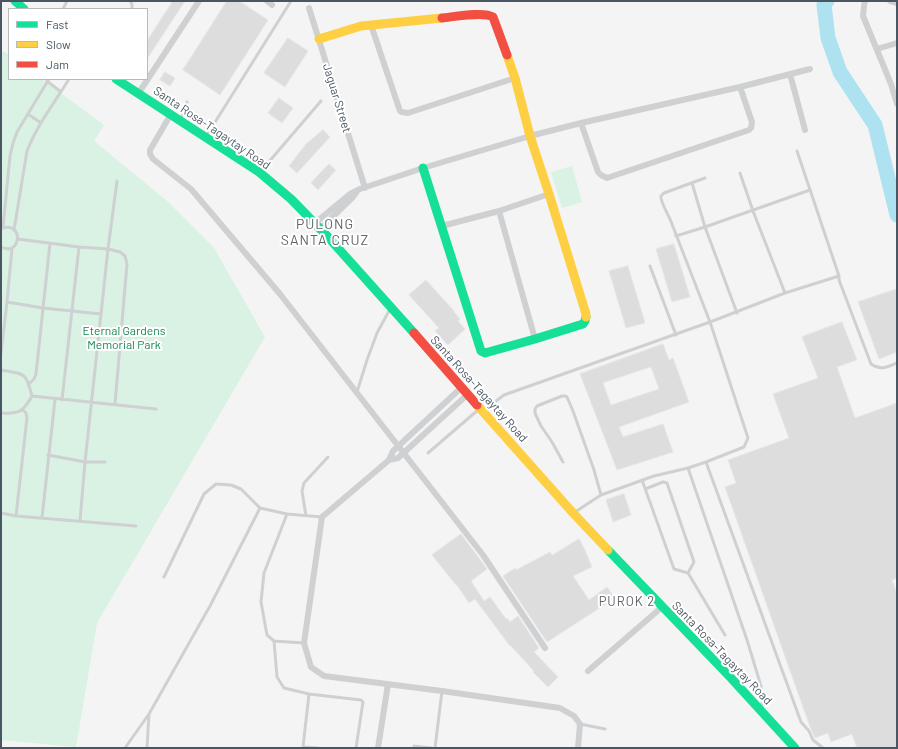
<!DOCTYPE html>
<html>
<head>
<meta charset="utf-8">
<style>
	body { margin:0 }
	#map { position:relative; width:898px; height:749px; overflow:hidden; background:#f4f4f4; font-family:Barlow,sans-serif }
	canvas { display:block }
	.frame { position:absolute; inset:0; border:2px solid #4a5661; pointer-events:none }
	.legend { position:absolute; left:8px; top:8px; width:140px; height:72px; box-sizing:border-box; background:#fff; border:1px solid #b7bbc0; margin:0; padding:5px 7px; list-style:none; font-size:12px; color:#4a5661 }
	.legend li { display:flex; align-items:center; gap:8px; height:20px }
	.legend b { width:20px; border:1px solid #b7bbc0 }
</style>
</head>
<body>
<div id="map">
<canvas width="898" height="749"></canvas>
<div class="frame"></div>
<ul class="legend">
<li><b style="height:5px;background:#16e098"></b>Fast</li>
<li><b style="height:5px;background:#ffcf43"></b>Slow</li>
<li><b style="height:5px;background:#f24e42"></b>Jam</li>
</ul>
</div>
<script>
const g = document.querySelector('canvas').getContext('2d');
g.lineJoin = 'round';
function fill(path, color) {
  g.fillStyle = color;
  g.fill(path, 'evenodd');
}
function trace(path, color, width, dash) {
  g.strokeStyle = color;
  g.lineWidth = width;
  g.lineCap = dash ? 'butt' : 'round';
  g.setLineDash(dash || []);
  g.stroke(path);
}
function write(font, color, halo, rows, align = 'center') {
  g.font = font + ' Barlow,sans-serif';
  g.lineWidth = 4;
  g.setLineDash([]);
  g.textBaseline = 'middle';
  g.strokeStyle = halo;
  g.fillStyle = color;
  for (const [text, x, y, turn = 0] of rows) {
    g.save();
    g.translate(x, y);
    g.rotate((+turn || 0) * Math.PI / 180);
    g.textAlign = isNaN(turn) ? turn : align;
    if (halo) g.strokeText(text, 0, 0);
    g.fillText(text, 0, 0);
    g.restore();
  }
}
fill(new Path2D(`
	M3,51L9,55V79H42L104,125L94,141L166,200L214,248L265,337L97,623L76,747L1,740V54Z
	M572,166L582,202L562,208L551,172Z`), '#d9f2e3');
trace(new Path2D(`
	M827,1L824,5L828,38L840,72L875,125L897,215`), '#aee2f0', 15);
const building = new Path2D(`
	M173,1H185L147,59V41Z
	M227,1H239L268,20L220,95L183,70Z
	M288,38L308,51L285,87L264,73Z
	M165,72L175,78L170,86L160,80Z
	M279,98L293,108L282,123L268,113Z
	M323,130L330,137L297,173L289,166L306,144Z
	M329,164L336,170L318,190L311,183Z
	M674,244L690,297L672,302L656,249Z
	M628,266L645,323L626,328L609,271Z
	M426,280L454,311V312L460,319L458,321L465,329L448,345L435,331L439,328L409,295Z
	M897,289V352L879,359L858,302Z
	M842,322L857,360L837,367L855,418L897,403V578L892,580L897,594V748H857L852,734L831,742L828,733L815,738L810,727L725,487L736,483L728,460L789,438L773,394L818,378L802,337Z
	M663,344L669,360L673,358L689,402L619,427L623,437L663,424L673,452L617,470L580,374ZM651,367L659,389L611,405L603,383Z
	M624,494L631,515L613,522L606,500Z
	M461,534L487,569L471,581L484,601L490,597L506,619L507,618L510,622L518,616L539,648L534,652L558,677L548,687L533,672L534,671L510,645V646L475,599L469,603L457,585H456L432,555Z
	M579,539L584,548L592,567L573,576L589,600L607,587L615,598L595,611L547,642L503,576L515,568L516,570L550,552L552,555Z`);
fill(building, '#ddddde');
trace(building, '#e5e6e7', 1);
trace(new Path2D(`
	M130,1L132,4V9
	M63,9L67,1
	M47,81L61,92
	M28,114L41,123
	M181,119L187,102
	M207,135L291,1
	M797,151L839,276V280L871,364C881,371 887,367 897,363
	M261,171L321,101
	M740,173L753,211L785,293
	M692,183L705,227L737,313
	M3,227L10,156L13,143L17,132L49,79
	M14,230L27,151C37,125 55,102 69,79
	M676,236L705,227L810,190
	M18,239L79,247L108,249L120,252L125,256L127,264L115,404
	M1,247C21,257 24,222 3,228
	M650,266L676,335
	M7,302L43,308L101,314
	M1,353L7,302L12,248
	M1,370C25,374 26,372 32,396C23,412 19,414 1,413
	M29,384L34,379L36,374L50,243
	M357,392L367,360L377,333L390,309
	M32,396L156,409
	M62,400L79,247
	M484,410L504,395L710,322L785,293L839,276
	M428,453L478,410
	M48,455L85,462H105
	M563,462L552,442L541,426L535,413V409L537,406L562,396H565L567,397L573,411L594,470L601,495
	M706,462L801,722L809,731L813,740L823,748
	M688,468L747,640L761,686L762,708
	M642,480L674,569L688,573L725,635
	M645,489L663,482L667,483L694,562L688,573
	M575,512L601,495L654,476L688,468L706,462L744,447L748,438L710,322L670,219C668,215 660,200 661,196C662,195 663,194 664,193L705,178
	M1,513L16,516L136,526
	M16,516L27,418L26,413L22,409
	M306,516L302,491L304,483L328,457
	M42,518L55,399
	M80,521L85,462L108,249L117,181
	M164,577L204,494L216,484L231,485L241,489L260,508
	M274,641L277,677L284,688L309,694L303,747L318,748
	M304,643L274,641L267,635L261,602L264,573L287,514L322,517
	M309,694L361,700L363,702L356,748
	M580,724L605,729
	M125,748L149,714
	M147,748L149,714L210,606L260,508L287,514
	M414,748V746L431,748
	M435,748L442,691`), '#ced0d2', 3);
trace(new Path2D(`
	M267,1L272,5
	M865,1L864,6L863,16L891,84L897,104
	M890,1L897,3
	M309,8L365,188
	M371,25L400,111L402,112L408,113L515,78
	M877,49L897,43
	M790,74L805,130
	M138,94L199,1
	M171,114L150,150V154L153,159L191,189L280,294L483,555L545,648
	M581,123L598,172L601,175L607,178L749,130L751,128L752,122L740,87
	M499,211L535,339
	M315,223L350,194L360,189L423,168L530,136L581,123L740,87L810,69
	M442,226L499,211L549,194
	M320,229L353,197L356,193
	M468,394L398,458L389,460L322,517L304,643L311,667L324,676L442,691L560,708L574,716L580,724L578,748
	M389,460L393,451L462,387
	M588,671L662,607
	M378,748L388,684`), '#ced0d2', 6);
trace(new Path2D(`
	M15,1L24,9
	M116,79L259,172L291,199L328,237L414,333
	M423,168L481,351L485,353L535,339L583,324L585,321L586,317
	M608,550L731,678L795,748`), '#16e098', 9);
trace(new Path2D(`
	M319,39L361,26L442,18
	M507,55L515,78L530,136L549,194L586,314V317
	M477,405L573,513L608,550`), '#ffcf43', 9);
trace(new Path2D(`
	M442,18C453,17 484,11 493,17L507,55
	M414,333L477,405`), '#f24e42', 9);
write('12px', '#4a5661', '#fff', [
	["Jaguar Street",337,98,73],
	["Santa Rosa-Tagaytay Road",212,128,34],
	["Santa Rosa-Tagaytay Road",479,389,48],
	["Santa Rosa-Tagaytay Road",722,653,46]
]);
write('12px', '#17864f', '#fff', [
	["Eternal Gardens",124,331],
	["Memorial Park",124,345]
]);
g.letterSpacing = '1px';
write('13px', '#5f6368', '#fff', [
	["PUROK 2",627,602]
]);
g.letterSpacing = '0px';
g.letterSpacing = '1px';
write('14px', '#5f6368', '#fff', [
	["PULONG",325,224],
	["SANTA CRUZ",325,240]
]);
g.letterSpacing = '0px';
</script>
</body>
</html>
